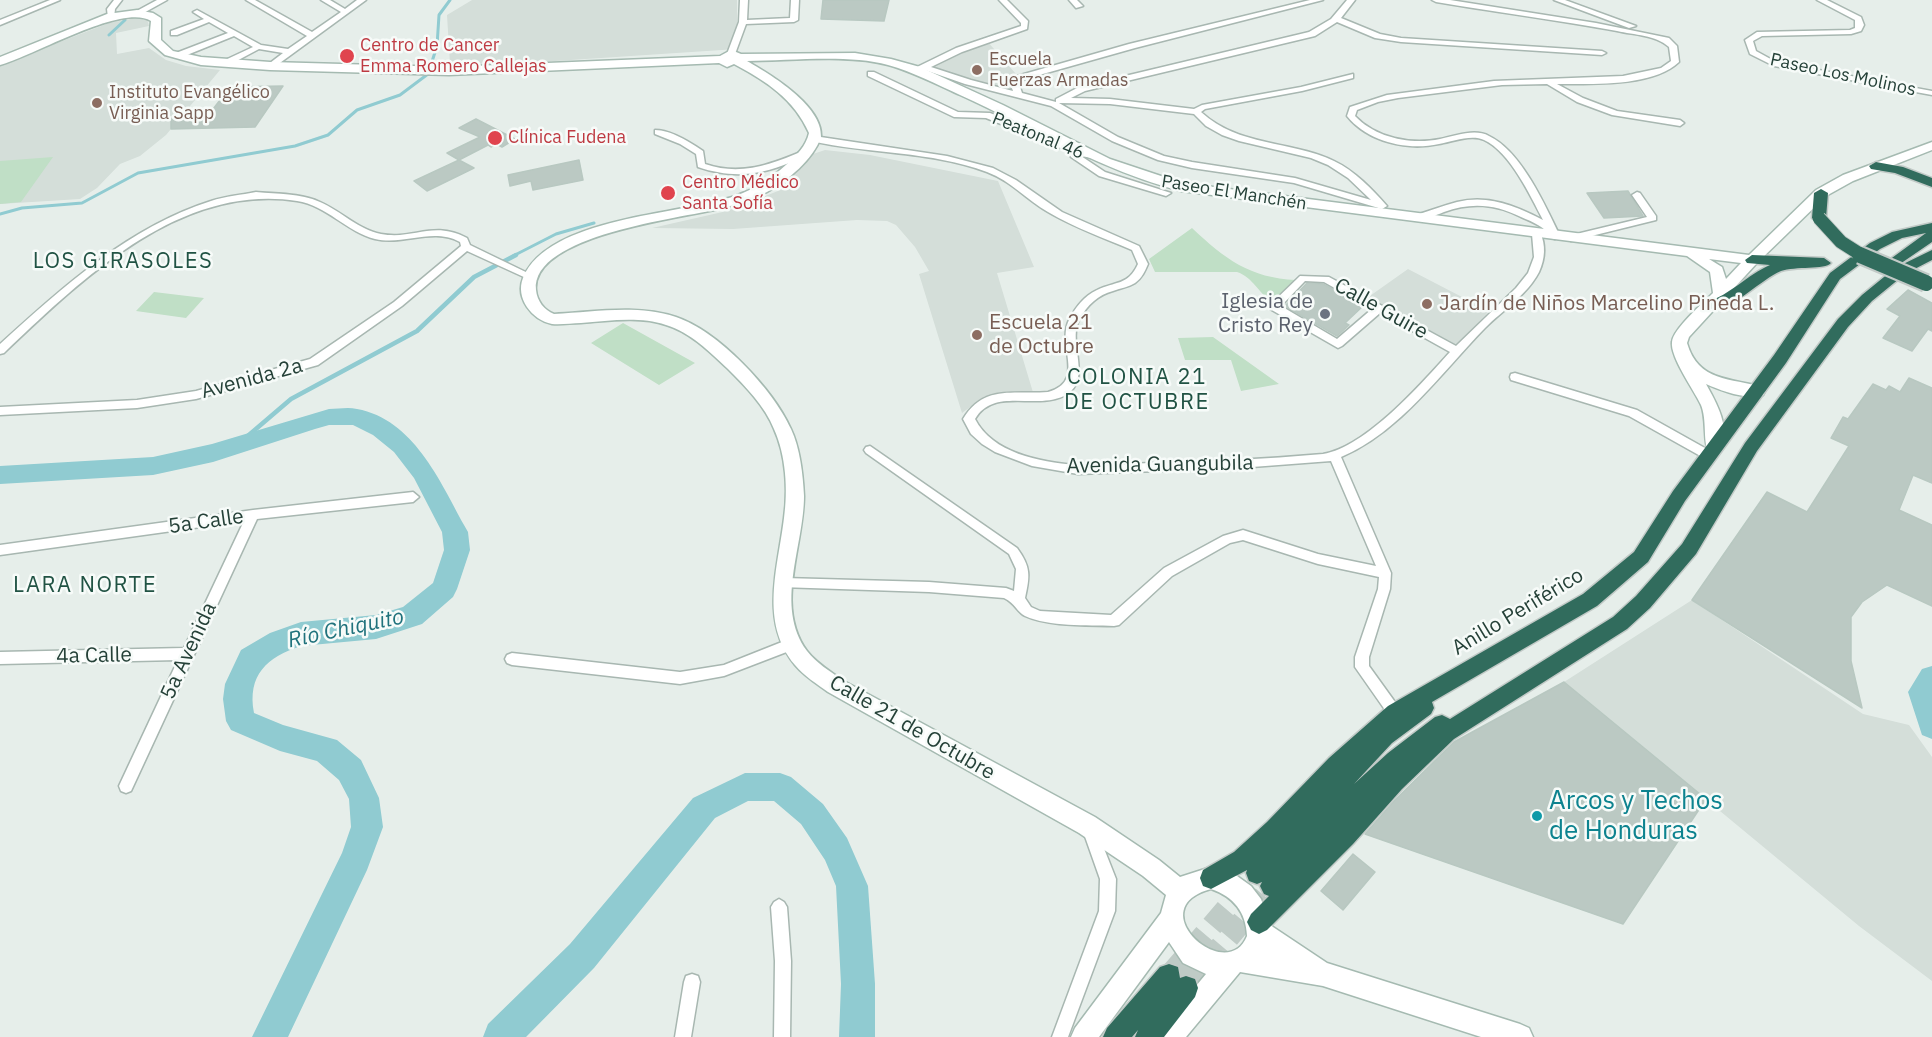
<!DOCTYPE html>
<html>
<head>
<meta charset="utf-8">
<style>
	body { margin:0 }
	canvas { display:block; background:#e6eeea }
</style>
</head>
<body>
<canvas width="1932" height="1037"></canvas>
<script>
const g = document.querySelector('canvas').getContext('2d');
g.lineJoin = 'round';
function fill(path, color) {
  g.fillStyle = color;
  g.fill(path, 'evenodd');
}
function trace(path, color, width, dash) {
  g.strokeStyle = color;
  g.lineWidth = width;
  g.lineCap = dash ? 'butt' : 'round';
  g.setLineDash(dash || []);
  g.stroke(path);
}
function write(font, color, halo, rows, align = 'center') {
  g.font = font + ' "IBM Plex Sans",sans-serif';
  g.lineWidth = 5;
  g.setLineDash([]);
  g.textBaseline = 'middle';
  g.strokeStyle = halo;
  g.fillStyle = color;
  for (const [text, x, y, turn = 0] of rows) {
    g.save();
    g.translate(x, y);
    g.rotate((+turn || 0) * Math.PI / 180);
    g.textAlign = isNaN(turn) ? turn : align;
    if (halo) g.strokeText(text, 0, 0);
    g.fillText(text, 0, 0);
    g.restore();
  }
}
fill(new Path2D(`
	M472,0H737V49L510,64H450L447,15Z
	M136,18H147L149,26L116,33L117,54L149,48L166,60L186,66L220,70L166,135L140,156L120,164L97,188L80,199L0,204V65L109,23Z
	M987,41L1016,74L1009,77L1015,92L930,67Z
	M825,150L870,155L998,181L1034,267L997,273L1035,399L985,396L962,413L919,274L929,271L915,247L896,225L887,221L857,220L733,229L652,228L727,211L778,191L813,154Z
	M1408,269L1489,311L1455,348L1367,298Z
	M1692,600L1863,714L1909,725L1932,757V981L1859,926L1564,682Z`), '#d4ded9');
fill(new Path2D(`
	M53,157L21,202L0,204V161Z
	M1192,228C1225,259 1250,278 1296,280L1273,303C1259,294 1253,277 1237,272H1155L1149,259Z
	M154,292L204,298L186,318L136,311Z
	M623,323L695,363L659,385L591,343Z
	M1213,337L1279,384L1241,391L1231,360H1185L1178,338Z`), '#c0dfc6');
trace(new Path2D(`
	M109,35L125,20
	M0,214L22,208L82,203L138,173L295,146L328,135L357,110L400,95L428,74L437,46L439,15L450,0
	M513,256L556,234L594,223`), '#90cbd1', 3);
trace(new Path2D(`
	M236,446L291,399L417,331L474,277L516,255`), '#90cbd1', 4.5);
fill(new Path2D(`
	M329,409C338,409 348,407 357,409C413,419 440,481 464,525L468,532L470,550L457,589L453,597L422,624L376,639L301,646C267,657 247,675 254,713L283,725L337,740L361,760L379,798L383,827L367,870L288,1037H252L342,853L351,827L349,799L339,780L317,761L280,751L231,730L226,721L223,699L225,684L241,650L270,633L301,622L376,615L403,607L433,583L444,550L442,532L414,478L394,452L373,435L353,425H329L315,429L213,462L153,475L0,484V466L153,457L212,444Z
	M1932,666V739L1922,735L1908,692L1922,669Z
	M745,773H780L791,777L823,804L847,838L868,886L875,984V1037H839L841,984L836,886L825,860L801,824L774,801H748L715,818L594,968L526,1037H483L488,1024L570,944L693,798Z`), '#90cbd1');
const building = new Path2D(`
	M823,0H889L884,21L821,19Z
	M283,86L255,127L171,129V119L207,117L230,87Z
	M476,119L515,139L502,147L496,144L491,147L488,145L459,160L447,153L480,137L459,128Z
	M459,160L474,168L427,191L414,181Z
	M579,160L583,180L533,190L531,181L510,186L508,175Z
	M1628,191L1643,216L1604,218L1587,193Z
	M1307,283L1323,284L1363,306L1345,323L1349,325L1337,336L1285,306Z
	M1908,290L1932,303V331L1928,329L1912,351L1883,338L1900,316L1887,309Z
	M1909,378L1932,388V483L1913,475L1899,510L1932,525V606L1887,585L1862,602L1851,617V661L1862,708L1692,600L1767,492L1807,512L1849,446L1831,438L1843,417L1848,419L1873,384L1886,390L1889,386L1900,392Z
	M1564,682L1706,799L1623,924L1365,834L1395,800L1454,742Z
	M1353,854L1375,872L1343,910L1321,891Z`);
fill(building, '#bbc9c3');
trace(building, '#b8c8c1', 1.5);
trace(new Path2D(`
	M1169,976L1257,873
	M1186,988L1272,886`), '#bfcbc6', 22, [22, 11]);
const street = new Path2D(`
	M50,0H60L0,25V20Z
	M114,0H122L115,9L114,18H108L107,9Z
	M157,0H167L140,15L133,13Z
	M246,0H255L312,32L341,12L321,0H330L345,9L357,0H366L273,68L266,66L283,53L259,49L229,65H223V61L253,47L234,36L182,57H176V53L228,33L209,22L177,35H171V31L204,19L193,12L197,10L261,45L288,49L307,36Z
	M740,0H748L747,20L790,18L791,0H799L798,20L794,22L746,24L735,54L728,56L727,54L739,22Z
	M999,0H1007L1028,21L1027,29L962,52L931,67L971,80L1013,91L1009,80L1010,78L1129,44L1310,0H1323L1135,48L1018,81L1022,93L1056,102V99L1079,87L1309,32L1331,19L1347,0H1355L1341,18L1380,34L1401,38L1602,51L1606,53L1602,55L1401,42L1375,38L1337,22L1315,36L1085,91L1071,98L1110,99L1194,109L1202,105L1301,87L1353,74V78L1302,91L1205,109L1201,112C1239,147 1290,140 1334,161C1355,171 1372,189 1387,206L1382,209L1294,183L1192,168L1158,160L1112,141L1051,106L965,84L925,70L917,71V67L956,48L1021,26V23ZM1059,103L1110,104L1194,114L1206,126L1222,135L1239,141L1311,158L1328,165L1348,178L1371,200L1295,178L1192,162L1164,156L1118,137Z
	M1069,0H1077L1083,6L1076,8Z
	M1432,0H1450L1596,23L1669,38L1677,46L1679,62C1653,87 1592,84 1557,84L1583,98L1617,111L1680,120L1684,123L1680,126L1612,115L1577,102L1547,84L1502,85L1398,98L1378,102L1357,110L1355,116C1376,138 1411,145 1440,139C1455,136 1475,128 1489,136C1521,151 1545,205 1560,236L1555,239L1552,238C1545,227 1533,222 1521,217C1495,204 1471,202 1444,212C1434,216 1422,221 1412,220V216C1427,212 1442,206 1457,202C1488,194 1516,206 1543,220C1530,195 1510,152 1484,140C1471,134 1452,142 1439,144C1407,151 1368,142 1347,116L1350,107L1387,95L1494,81L1623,76L1661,68L1671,61L1669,47C1656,35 1634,35 1617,31C1557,20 1496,12 1436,2Z
	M1554,0H1565L1636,26L1629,28Z
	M1817,0H1827L1861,17L1864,25L1861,31L1851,34L1762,36L1753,41L1756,51L1776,62L1932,91V95L1774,66L1750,54L1745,40L1757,32L1850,30L1855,28V20Z
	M868,72H874L958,112L990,113L1092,154V158L1081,156L1105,172L1171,193L1166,196L1099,176L1071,157L1070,155L1073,153L986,118L954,117L868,76Z
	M655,130C671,130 690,142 703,151L705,164C740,176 770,165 803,151L810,153C804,158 797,160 789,163C758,176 730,178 698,167L696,154L680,144L655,134Z
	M814,136L947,156L993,168L1016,180L1062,212L1139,246L1148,264C1145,271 1142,278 1135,283C1129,287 1121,288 1113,291C1098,295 1087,305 1079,320C1067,343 1094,381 1064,396C1034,410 994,387 975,419C992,453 1040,462 1075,465C1099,468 1125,464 1149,463C1207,462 1265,459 1323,454C1366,447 1421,384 1450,352L1380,313L1342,346L1338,348L1270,309V305L1300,276L1329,277L1456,346L1516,288L1528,273L1534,257L1532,234L1537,231L1540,232C1546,245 1545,259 1539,272C1527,295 1503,310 1485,328C1441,373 1400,432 1341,457L1391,573L1390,589L1369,657V666L1400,709L1402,713L1400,717L1395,719L1390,717L1355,667V657L1378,589L1379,577L1318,564L1243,540L1230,543L1172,576L1119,625L1114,626C1087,625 1049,627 1025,616C1017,612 1016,604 1004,598L929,592L780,587L778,583L780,579L784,578L929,582L1006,588L1014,591L1016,569L1009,554L866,453L864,450L866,447L870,446L1017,548C1031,567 1030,576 1025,598L1031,607L1040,611L1111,615L1164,568L1223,536L1243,530L1318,554L1376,566L1331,461L1239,468L1078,474L1032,466L995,452L982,444L971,434L963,419C984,384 1014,395 1048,392C1087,381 1056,346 1069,320C1075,308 1084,296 1097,290C1115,281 1128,286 1138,264L1132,250C1104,238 1075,228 1048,212C1027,200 1011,181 987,172C931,151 869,154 811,141V137ZM1305,281L1324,282L1372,309L1337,339L1281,306Z
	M256,192C278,194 300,193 320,202C341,211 359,230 381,234C414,240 433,220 467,238L470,245L534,276L529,279L526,278L467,251L402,306L318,365L196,399L137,408L0,415V407L137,400L196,391L310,359L394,302L461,246L460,242C432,227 404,246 375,239C347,232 326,205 297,201C180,183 82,279 4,353L0,354V344C63,287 129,227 211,201C225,196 242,195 256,192Z
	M1637,192L1640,193L1656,216V220L1571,241L1566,238L1568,236L1647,217L1632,195Z
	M1515,373L1637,410L1712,452L1714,455L1708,459L1704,458L1629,416L1511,380L1510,377L1511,374Z
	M413,492L419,497L413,502L257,519L131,791L126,793L121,791L119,786L178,660L0,664V652L184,648L244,521L0,555V545L253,510Z
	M792,638L797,640L799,644L797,648L724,676L680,684L512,665L507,663L505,659L507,655L512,653L680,672L724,665Z
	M1089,821L1094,823L1116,879L1115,911L1068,1037H1052L1099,911L1100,879L1082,828L1084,823Z
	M779,899L784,902L787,907L791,961L790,1037H774L775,961L771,907L774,902Z
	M692,974L698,976L700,982L691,1037H675L684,982L686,976Z`);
const secondary = new Path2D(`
	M137,10L153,13L161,18V40L173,51L201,57L270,62L449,67L720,56L731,50L741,54L855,53L891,59L920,67L1003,105L1110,159L1182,183L1749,255L1816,190L1843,175L1932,142V150L1853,181L1826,196L1757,263L1689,337L1687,343C1698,382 1731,378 1763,387L1765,391L1763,395C1745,400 1722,391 1706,384C1716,402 1732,430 1720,450L1714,452L1708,450C1703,442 1707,419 1701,405C1694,390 1670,357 1672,342C1673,329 1703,303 1713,293L1710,272L1687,256L1181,191C1102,171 1033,128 960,95C936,84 913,72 888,65C848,54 789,61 747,61C770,74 823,106 821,137C813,160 788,180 767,192C752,200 735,205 719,209C682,218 531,235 536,290C537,301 544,310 554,314C594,312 637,304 676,317C718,331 773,389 791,429C800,448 803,475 804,496C804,546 774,606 807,651C816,663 830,671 842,680L1095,817L1159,860L1180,877L1211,867L1237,876L1251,886L1261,899L1270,925L1327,963L1520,1024L1529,1028L1533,1037H1481L1323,986L1240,972L1186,1037H1157L1161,1028L1206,974L1183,963L1169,942L1099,1037H1071L1075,1028L1161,913L1166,895L1143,876L1079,833L828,692C817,684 804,676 795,665C759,622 778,568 784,518C788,490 786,455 774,429C765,406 745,386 728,369C710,352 690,332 666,325C639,316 608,321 581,323C572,323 561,325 552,324C532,320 515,298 523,278C548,217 680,215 735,196C755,189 772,178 787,164C797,155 806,146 809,133C794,99 766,81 734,64L727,67L719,63L449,75L270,70L201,65L165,55L149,41L151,21C122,3 34,56 0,65V57L107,14ZM1709,259L1741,263L1726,279L1722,267ZM1211,889C1234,897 1246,912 1247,936C1227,986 1139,908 1211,889Z`);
const highway = new Path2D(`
	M1876,162L1903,167L1932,178V187L1895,173L1871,169L1869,166Z
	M1821,189L1828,193L1826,218L1819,222L1812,218L1814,193Z
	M1932,223V242L1897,266L1892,268L1885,263L1926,233L1902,238L1880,249L1840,279L1786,363L1685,501L1648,562L1597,606L1432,702L1434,708L1431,714L1392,743L1354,784L1388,753L1435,717L1442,715L1450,719L1613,617L1636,596L1682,544L1745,443L1838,319L1862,295L1895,268L1932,250V260L1905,274L1872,301L1848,327L1757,451L1696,554L1650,608L1627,629L1454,739L1402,789L1353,844L1267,930L1259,934L1251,930L1247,922L1251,914L1269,896L1264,894L1260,886L1262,882L1257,884L1249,881L1246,873L1247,870L1211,889L1203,886L1200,878L1203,870L1234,852L1267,822L1329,758L1388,706L1583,594L1634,552L1673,491L1774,355L1830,273L1870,243L1892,232Z
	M1752,255L1824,258L1831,263C1825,270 1795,266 1781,271C1759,280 1729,315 1707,308L1704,305L1707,302C1730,295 1747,275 1770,265L1747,263L1745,260Z
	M1169,964L1178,967L1180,978L1186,976L1195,979L1198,988L1195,997L1164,1037H1135L1138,1030L1132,1037H1103L1107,1028L1160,967Z`);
trace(street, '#a8b7b1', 3);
trace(secondary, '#a5bab1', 3);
trace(highway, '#c2cac7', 3);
fill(street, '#fff');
fill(secondary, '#fff');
fill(highway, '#316c5d');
const highwayBridgeFar1 = new Path2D(`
	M1819,218L1841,242L1863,256`);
const highwayBridge = new Path2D(`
	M1860,255L1926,283`);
trace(highwayBridgeFar1, '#c2cac7', 15, []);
trace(highwayBridge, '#c2cac7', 20, []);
trace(highwayBridgeFar1, '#316c5d', 13);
trace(highwayBridge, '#316c5d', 16);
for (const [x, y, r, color] of [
	[347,56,8,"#e0444e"],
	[977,70,6,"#8d6e63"],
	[97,103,6,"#8d6e63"],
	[495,138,8,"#e0444e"],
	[668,193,8,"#e0444e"],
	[1427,304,6,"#8d6e63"],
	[1325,314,6,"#6b7280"],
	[977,335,6,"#8d6e63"],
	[1537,816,6,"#0f9aa8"]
]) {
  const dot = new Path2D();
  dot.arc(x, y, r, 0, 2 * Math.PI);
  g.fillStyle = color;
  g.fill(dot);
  trace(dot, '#f7fbf9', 2);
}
write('18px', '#be3a42', '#f7fbf9', [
	["Centro de Cancer",360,46],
	["Emma Romero Callejas",360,67],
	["Clínica Fudena",508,138],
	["Centro Médico",682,183],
	["Santa Sofía",682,204]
], 'left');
write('18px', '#785e54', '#f7fbf9', [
	["Escuela",989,60],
	["Fuerzas Armadas",989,81],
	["Instituto Evangélico",109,93],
	["Virginia Sapp",109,114]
], 'left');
write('18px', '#254138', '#f7fbf9', [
	["Paseo Los Molinos",1843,75,12],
	["Peatonal 46",1038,136,22],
	["Paseo El Manchén",1234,193,9]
]);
write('21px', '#5b616d', '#f7fbf9', [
	["Iglesia de",1313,302],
	["Cristo Rey",1313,326]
], 'right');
write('21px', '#785e54', '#f7fbf9', [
	["Jardín de Niños Marcelino Pineda L.",1439,304],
	["Escuela 21",989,323],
	["de Octubre",989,347]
], 'left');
write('21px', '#254138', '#f7fbf9', [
	["Calle Guire",1381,309,29],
	["Avenida 2a",252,379,-15],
	["Avenida Guangubila",1160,465,-1],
	["5a Calle",206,522,-8],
	["Anillo Periférico",1518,612,-31],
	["5a Avenida",189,651,-65],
	["4a Calle",94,656,-1],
	["Calle 21 de Octubre",912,728,30]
]);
g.letterSpacing = '1.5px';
write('22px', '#215344', '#f7fbf9', [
	["LOS GIRASOLES",123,262],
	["COLONIA 21",1137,378],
	["DE OCTUBRE",1137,403],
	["LARA NORTE",85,586]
]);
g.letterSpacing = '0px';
write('italic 22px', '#20727c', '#f7fbf9', [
	["Río Chiquito",346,629,-12]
]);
write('26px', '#0d838f', '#f7fbf9', [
	["Arcos y Techos",1549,801],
	["de Honduras",1549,831]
], 'left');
</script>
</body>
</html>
